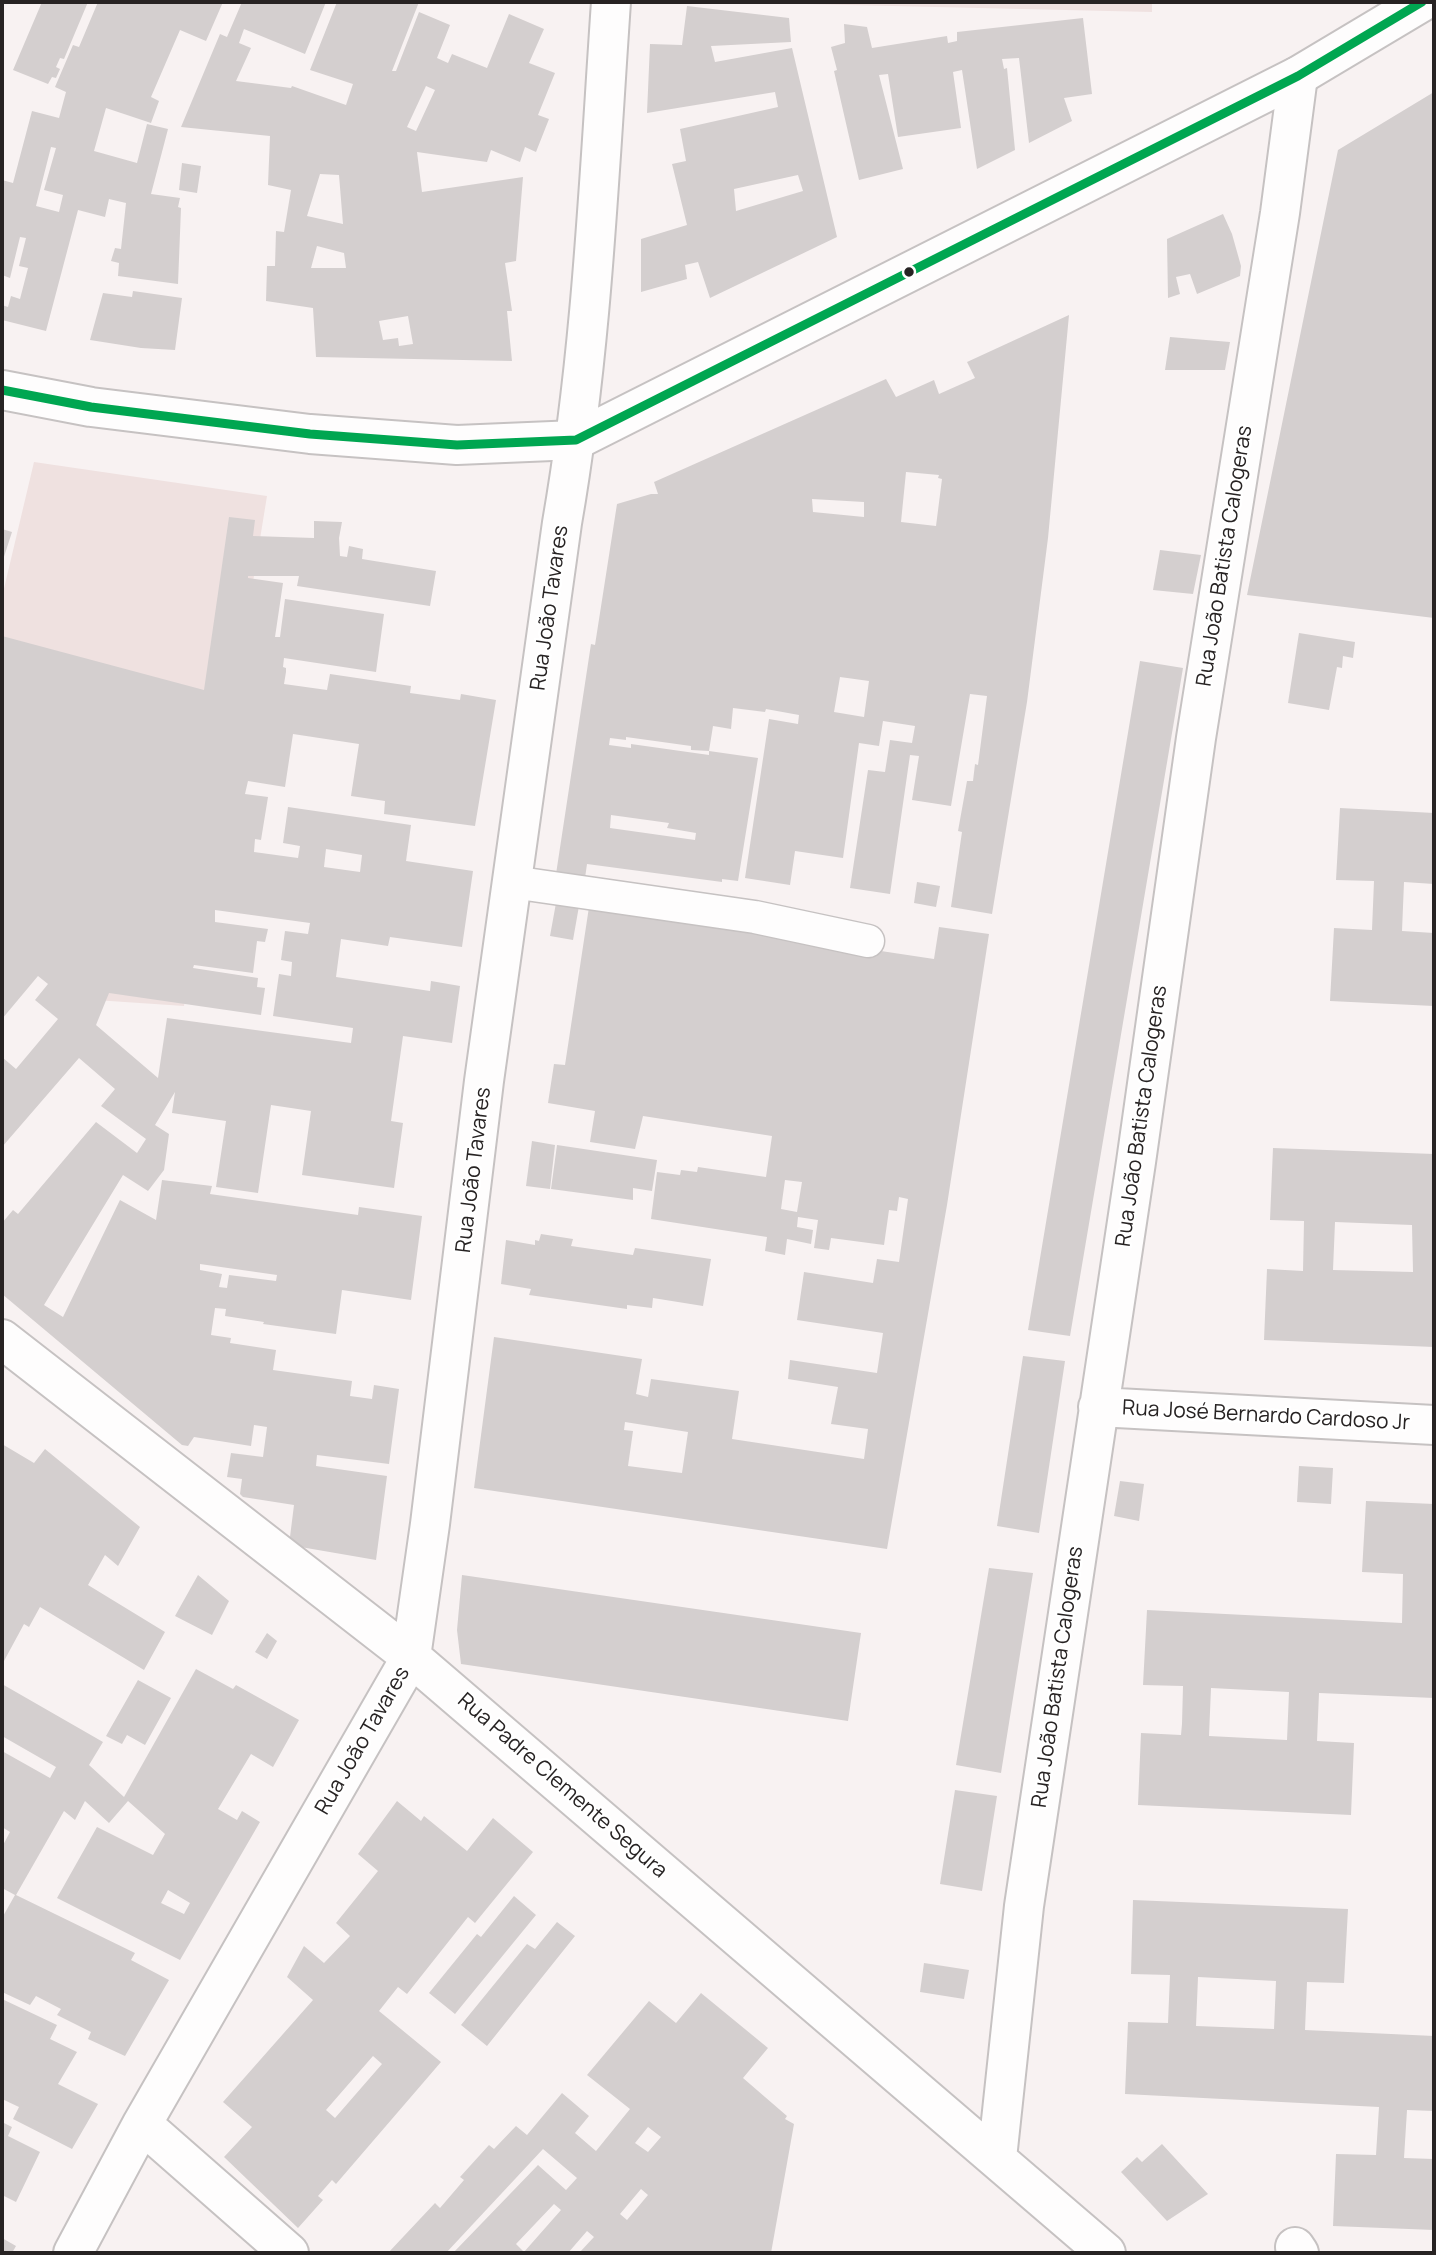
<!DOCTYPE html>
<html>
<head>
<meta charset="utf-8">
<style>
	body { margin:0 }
	#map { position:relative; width:1436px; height:2255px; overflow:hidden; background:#f8f2f2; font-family:Manrope,sans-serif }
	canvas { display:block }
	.frame { position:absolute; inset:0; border:4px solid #272323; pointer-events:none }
</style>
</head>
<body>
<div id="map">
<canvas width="1436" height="2255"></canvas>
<div class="frame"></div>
</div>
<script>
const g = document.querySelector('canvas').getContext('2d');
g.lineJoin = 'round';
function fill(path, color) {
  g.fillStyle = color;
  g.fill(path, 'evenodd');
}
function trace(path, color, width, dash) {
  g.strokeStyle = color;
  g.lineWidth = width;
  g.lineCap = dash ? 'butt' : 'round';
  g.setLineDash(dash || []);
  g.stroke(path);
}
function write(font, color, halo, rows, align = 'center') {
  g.font = font + ' Manrope,sans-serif';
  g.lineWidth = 5;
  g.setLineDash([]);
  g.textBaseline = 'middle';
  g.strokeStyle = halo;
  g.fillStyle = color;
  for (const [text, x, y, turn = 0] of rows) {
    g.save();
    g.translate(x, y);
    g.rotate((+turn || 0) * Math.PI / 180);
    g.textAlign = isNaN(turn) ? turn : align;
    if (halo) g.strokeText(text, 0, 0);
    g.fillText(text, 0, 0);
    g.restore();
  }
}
fill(new Path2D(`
	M719,2H1152V12Z
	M34,462L267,496L184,1006L95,1000L2,933V597Z`), '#efe1e0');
fill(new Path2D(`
	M42,2H88L64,59L60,58L56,67L60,69L56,78L52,77L48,84L13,70Z
	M98,2H223L206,41L180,30L151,97L159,101L151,123L106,108L94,151L137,163L147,124L168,129L151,194L180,198L178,207L181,208L178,284L118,276L119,263L111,261L115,248L121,249L126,203L109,199L105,217L78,210L46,331L2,320V305L8,307L11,296L20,299L28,268L19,266L26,238L20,237L10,278L2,275V180L13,183L32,111L59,118L66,92L55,87L73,45L79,47ZM51,147L56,148L44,190L63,195L59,212L36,206Z
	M242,2H326L305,54L244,29L239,43L251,48L236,81L291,88L292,86L346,105L353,84L310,70L337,2H419L392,71H396L419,12L450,25L437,58L448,63L452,54L487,68L509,14L544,29L529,63L555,73L538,115L549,119L536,152L525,147L520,162L491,150L487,162L417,152L422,192L523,177L516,261L505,263L512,311H507L512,361L316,357L313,308L266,301L267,266H275L276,231L284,232L291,190L268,185L270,136L181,127L220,34L227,37ZM426,86L435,90L416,131L407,127ZM320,174L339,175L343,224L307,216ZM317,246L344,253L346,268H311ZM408,316L413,344L399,346L398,338L383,340L379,321Z
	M687,6L789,18L791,42L711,46L715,62L792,48L837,237L710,298L698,262L685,265L687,279L641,292V239L687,225L672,164L686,161L680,129L778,107L775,92L647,113L650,44L682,45ZM798,175L803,191L736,211L734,189Z
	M1083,18L1092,94L1064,98L1072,121L1029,143L1019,58L1002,59L1004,69L1007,68L1015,150L977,169L962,70L953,72L961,128L898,137L888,74L879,75L903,169L859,180L834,71L837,70L831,47L845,43L844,24L867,27L872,48L947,36L948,43L957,41V32Z
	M1434,92V618L1247,595L1338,150Z
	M182,163L201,166L197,193L179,190Z
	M1223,214L1232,234L1241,266L1240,276L1197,294L1190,274L1176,277L1180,294L1168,298L1167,239Z
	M133,291L182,298L175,350L141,348L90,340L103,293L132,297Z
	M1069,315L1048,538L1027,702L992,914L951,907L962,832L958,831L967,781H973L975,764L978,765L987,696L970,694L951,806L912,800L919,756L910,755L890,894L850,888L868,770L885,772L890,740L912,743L915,726L883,721L879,746L859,743L843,858L795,851L790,885L745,878L769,719L798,724L799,715L766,709L765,712L733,708L731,729L713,726L709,751L758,758L738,881L722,879V882L587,864L585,878L556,874L591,644L595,645L617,504L651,494H658L654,482L886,379L896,397L934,380L939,394L975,378L967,362ZM906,472L939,475L938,478L942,479L936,526L901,522ZM812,499L864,502V517L813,512ZM840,677L869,681L864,717L834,712ZM626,737L691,746V750L709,751V755L631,744V748L609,745L610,738L626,740ZM611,815L669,823L667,828L696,833L695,840L610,828Z
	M1170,337L1230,342L1225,370H1165Z
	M229,517L255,520L253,536L314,538V521L342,522L339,538L340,556L347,557L349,546L363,549L362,559L436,571L430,606L297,586L299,576H248V578L283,583L275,637H280L285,599L384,614L376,672L284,658L283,667L286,668V672L284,684L327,690L330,674L411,686L410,693L460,700L461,694L496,700L475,826L384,814L385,801L351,796L359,744L293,734L285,787L248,781L245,794L268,797L261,840L255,839L254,852L298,858L300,846L283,843L288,807L411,825L406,861L473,871L462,947L390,937L388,946L341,939L336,977L430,991L431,981L460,986L452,1043L403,1036L391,1121L403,1123L394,1188L302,1175L311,1111L271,1105L258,1193L216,1187L226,1121L172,1113L175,1092L155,1125L169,1134L164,1170L148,1191L123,1175L44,1305L63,1317L120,1200L156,1220L162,1180L212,1186L210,1194L358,1215L359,1207L422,1216L411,1300L342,1290L336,1334L263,1324L264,1322L225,1316L226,1309L215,1308L211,1335L231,1338L230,1343L276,1350L273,1370L352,1381L350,1396L372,1399L374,1385L399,1389L389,1464L317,1455L316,1466L387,1476L376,1560L289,1545L294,1505L243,1497L240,1494L242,1479L227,1477L231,1453L263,1457L267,1427L254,1425L251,1446L194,1437L188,1446L182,1445L2,1294V1223L13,1210L18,1214L96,1122L137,1153L146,1139L101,1106L115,1089L79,1058L2,1147V1057L16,1069L58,1019L35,1000L48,984L38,976L2,1019V636L204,690ZM326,849L362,855L360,872L324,867ZM215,910L310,923L308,934L285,931L281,960L292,962L291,976L279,974L273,1016L353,1028L351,1043L167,1018L158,1078L96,1025L109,993L261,1015L265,988L257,987L258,978L193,968L194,965L253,973L257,941L265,942L268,929L215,922ZM200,1264L277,1275L276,1281L229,1275L227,1288L219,1287L222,1274L200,1270Z
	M2,529L12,532L2,563Z
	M1160,550L1201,555L1193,594L1153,590Z
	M1299,633L1355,642L1353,658L1343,656L1342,668L1337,667L1329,710L1288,703Z
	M1140,661L1183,668L1070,1336L1028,1330Z
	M1340,808L1434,813V884L1404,882L1402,931L1434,933V1006L1330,1001L1334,928L1372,930L1374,881L1336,880Z
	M917,882L940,886L936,907L914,903Z
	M556,903L579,906L573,940L550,936Z
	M589,907L934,959L939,927L989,934L947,1205L887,1549L474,1488L494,1337L642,1359L636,1394L648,1397L651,1379L739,1391L732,1439L864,1459L868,1429L831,1424L838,1387L788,1379L790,1360L877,1373L883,1333L797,1320L804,1272L873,1283L877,1259L899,1262L908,1199L899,1197L897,1211L889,1210L884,1245L831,1238L829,1250L814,1248L818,1220L798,1217L797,1227L813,1230L811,1244L787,1239L785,1255L765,1251L767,1237L651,1219L657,1172L680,1175L681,1170L697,1172L698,1167L766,1177L772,1136L643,1116L635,1149L590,1142L595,1111L548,1103L554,1064L565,1065ZM785,1180L802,1182L797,1212L781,1209ZM625,1422L688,1432L682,1473L628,1466L633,1431L624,1430Z
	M532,1141L555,1145L550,1189L526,1186Z
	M557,1145L657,1160L652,1191L633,1188V1200L551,1189Z
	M1273,1148L1434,1154V1347L1264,1340L1267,1269L1303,1271L1304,1221L1270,1220ZM1335,1222L1412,1225L1413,1272L1333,1270Z
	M541,1234L573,1239L571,1246L633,1255L635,1248L711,1259L703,1306L653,1298L652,1308L627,1305V1309L529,1295L531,1289L501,1284L506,1240L535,1245V1240L539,1241Z
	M1023,1356L1065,1361L1039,1533L997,1526Z
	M2,1444L34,1463L45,1449L140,1527L118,1566L105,1555L88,1585L165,1632L144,1670L40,1607L29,1627L24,1624L4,1661L2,1660Z
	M1299,1466L1333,1468L1331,1504L1297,1502Z
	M1120,1481L1144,1484L1139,1521L1114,1516Z
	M1366,1501L1434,1504L1432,1624H1434V1698L1319,1693L1317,1741L1354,1743L1351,1815L1138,1805L1141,1733L1181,1735L1182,1724L1183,1686L1143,1685L1147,1610L1402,1623L1403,1574L1362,1572ZM1211,1688L1289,1692L1287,1740L1209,1736Z
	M989,1568L1033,1573L1001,1773L956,1765Z
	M198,1575L229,1601L212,1635L175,1616Z
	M462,1575L861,1633L848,1721L461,1664L457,1630Z
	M267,1633L277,1641L267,1659L255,1652Z
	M196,1669L233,1689L236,1685L299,1720L273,1767L251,1754L218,1809L237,1820L242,1811L260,1822L180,1960L57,1898L97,1827L153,1855L165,1834L128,1801L109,1823L85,1801L75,1820L64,1811L16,1895L135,1953L131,1960L169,1980L125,2056L88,2039L91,2032L57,2015L61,2009L36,1996L30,2005L2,1992V1918L15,1895L2,1888V1847L10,1832L2,1827V1751L50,1778L56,1767L2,1736V1684L103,1742L89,1765L124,1797ZM168,1890L190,1903L184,1914L161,1903Z
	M138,1680L171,1698L145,1745L127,1735L122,1744L106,1736Z
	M955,1790L997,1796L982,1891L940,1884Z
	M397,1801L421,1821L424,1816L467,1851L493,1818L533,1852L475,1923L468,1917L407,1994L398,1987L379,2011L441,2062L336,2184L332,2180L318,2196L323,2200L298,2228L224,2157L252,2127L223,2102L313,2000L287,1977L304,1946L324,1963L350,1936L336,1923L378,1871L358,1854ZM373,2056L382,2064L335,2118L326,2110Z
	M514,1896L536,1915L455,2014L429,1993L477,1934L481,1937Z
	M1133,1900L1348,1909L1344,1983L1307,1982L1305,2030L1434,2036V2111L1407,2110L1404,2158L1434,2159V2230L1333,2226L1336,2154L1376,2155L1379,2107L1125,2094L1128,2022L1168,2023L1170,1975L1131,1974ZM1198,1977L1276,1981L1274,2029L1196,2026Z
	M557,1922L575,1936L487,2046L461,2025L527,1944L535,1949Z
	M924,1963L969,1970L964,1999L920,1992Z
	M701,1993L768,2048L743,2078L787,2116L785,2119L794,2124L771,2253H579L594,2237L587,2231L568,2253H453L538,2165L566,2190L577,2178L543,2149L446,2253H388L435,2203L440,2208L464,2180L460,2177L489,2145L494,2149L516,2126L527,2135L562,2093L589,2116L575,2133L596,2151L630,2109L587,2075L649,2001L676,2023ZM648,2127L661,2137L648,2152L635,2143ZM641,2189L648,2195L627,2220L620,2214ZM554,2204L561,2210L524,2252L516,2244Z
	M2,1999L57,2025L50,2039L77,2052L58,2084L98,2104L72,2149L13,2119L19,2107L2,2099Z
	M2,2122L12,2127L8,2136L40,2152L16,2202L2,2195Z
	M1162,2144L1208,2194L1167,2221L1121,2172L1137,2157L1142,2162Z
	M2,2238L16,2246L12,2253H2Z`), '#d4cfcf');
const lane = new Path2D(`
	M512,882L755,917L868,941`);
const street = new Path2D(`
	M2,1339L411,1657L1106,2253
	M1098,1407L1434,1425
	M142,2124L289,2253
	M997,2158L1024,1906L1136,1162L1196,738L1280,213L1298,76
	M1295,2247L1299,2253
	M73,2253L142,2124L411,1657L430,1524L484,1081L562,523C592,351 599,176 611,2`);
const secondary = new Path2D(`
	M2,390L91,407L310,434L457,445L576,440L1298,76L1422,2`);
trace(lane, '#c6c2c2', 35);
trace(street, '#c6c2c2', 42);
trace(secondary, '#c6c2c2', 42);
trace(lane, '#fefdfd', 32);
trace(street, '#fefdfd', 38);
trace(secondary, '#fefdfd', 38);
trace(new Path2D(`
	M2,390L91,407L310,434L457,445L576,440L1298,76L1422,2`), '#00a651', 9);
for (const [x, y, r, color] of [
	[909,272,6,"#272323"]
]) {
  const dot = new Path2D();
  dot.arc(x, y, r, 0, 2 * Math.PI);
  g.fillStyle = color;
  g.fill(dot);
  trace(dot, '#fff', 2.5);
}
write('21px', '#272323', '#fff', [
	["Rua João Batista Calogeras",1225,556,-81],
	["Rua João Tavares",550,608,-82],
	["Rua João Batista Calogeras",1142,1116,-82],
	["Rua João Tavares",474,1170,-83],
	["Rua José Bernardo Cardoso Jr",1266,1416,3],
	["Rua João Batista Calogeras",1058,1677,-82],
	["Rua João Tavares",363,1741,-60],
	["Rua Padre Clemente Segura",562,1786,41]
]);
</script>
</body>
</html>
